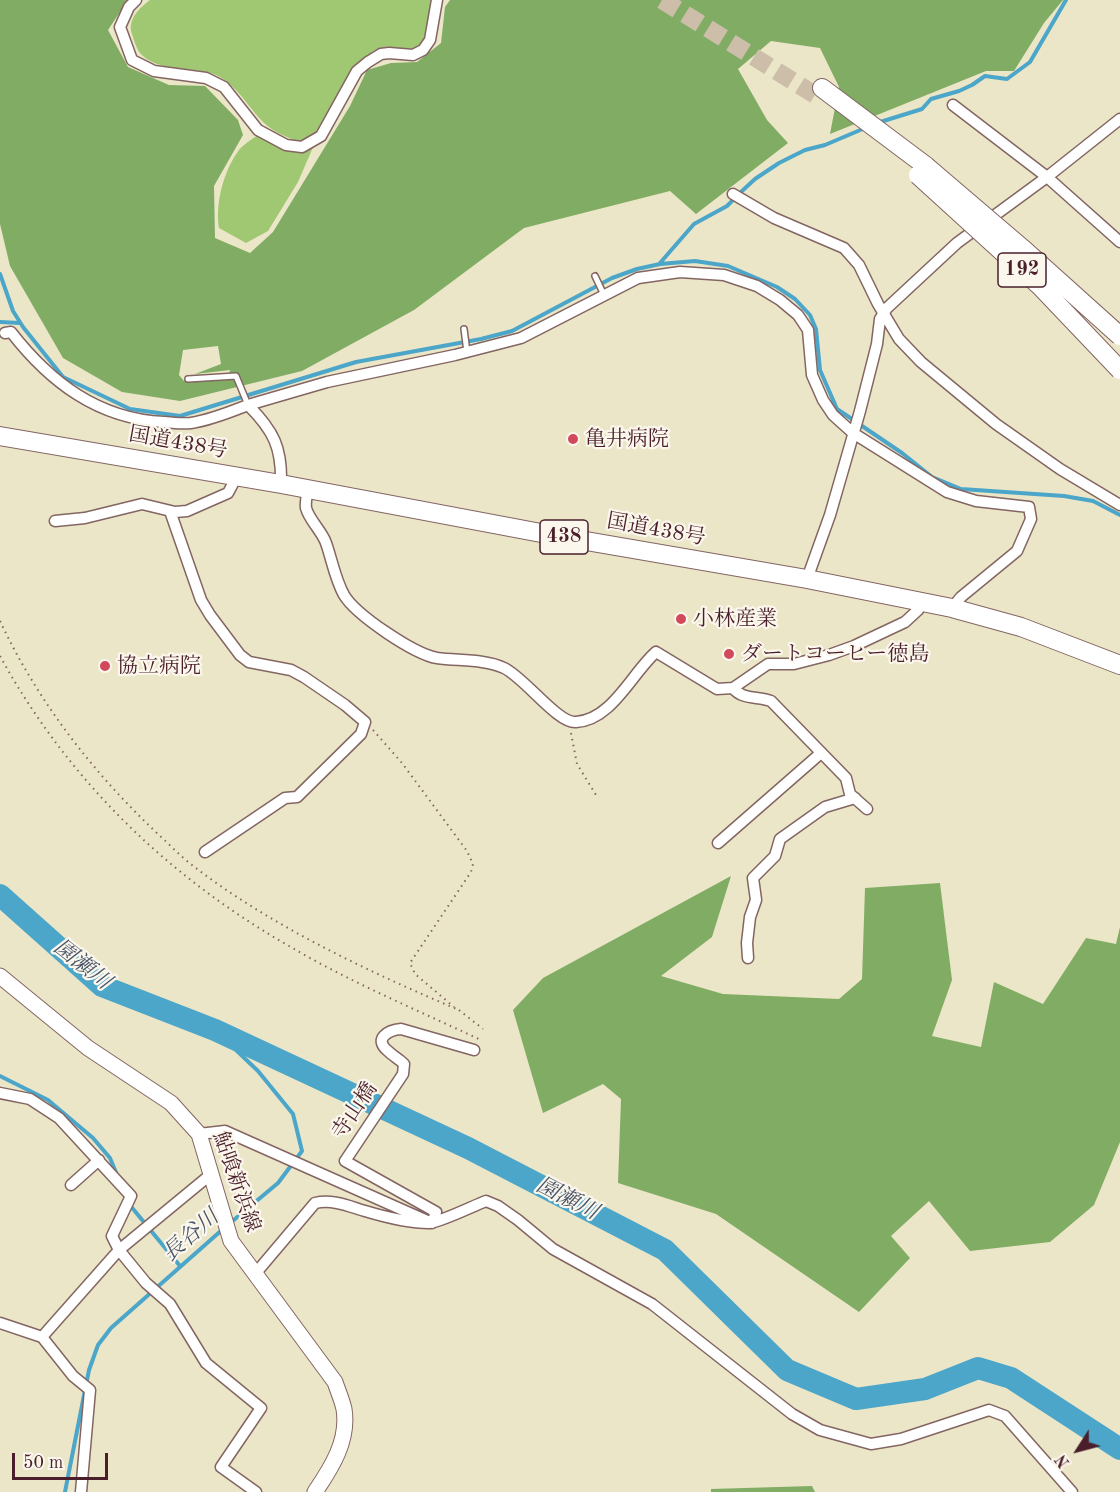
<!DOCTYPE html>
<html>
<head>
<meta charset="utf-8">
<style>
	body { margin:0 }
	#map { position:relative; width:1120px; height:1492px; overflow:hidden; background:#ece6c8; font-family:"Old Standard TT",serif }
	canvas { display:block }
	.north { position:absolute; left:1048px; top:1420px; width:60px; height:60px; -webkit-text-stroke:4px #fbf7ec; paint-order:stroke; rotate:234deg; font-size:16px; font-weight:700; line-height:24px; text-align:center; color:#4a1f2b }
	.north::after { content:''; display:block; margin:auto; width:21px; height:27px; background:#4a1f2b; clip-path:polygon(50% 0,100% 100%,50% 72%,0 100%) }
	.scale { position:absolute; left:12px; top:1453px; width:96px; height:27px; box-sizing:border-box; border:3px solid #4a1f2b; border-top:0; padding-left:8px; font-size:18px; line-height:21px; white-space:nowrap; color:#4a1f2b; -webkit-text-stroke:4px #fbf7ec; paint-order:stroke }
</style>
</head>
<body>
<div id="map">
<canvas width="1120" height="1492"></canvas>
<div class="north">N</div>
<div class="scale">50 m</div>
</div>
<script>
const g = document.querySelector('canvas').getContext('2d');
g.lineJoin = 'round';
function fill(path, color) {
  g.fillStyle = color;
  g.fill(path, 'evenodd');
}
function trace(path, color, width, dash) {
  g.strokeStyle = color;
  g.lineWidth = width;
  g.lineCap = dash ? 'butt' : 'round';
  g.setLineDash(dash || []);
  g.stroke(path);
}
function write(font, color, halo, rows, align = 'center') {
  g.font = font + ' "Old Standard TT","Noto Serif JP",serif';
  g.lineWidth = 4.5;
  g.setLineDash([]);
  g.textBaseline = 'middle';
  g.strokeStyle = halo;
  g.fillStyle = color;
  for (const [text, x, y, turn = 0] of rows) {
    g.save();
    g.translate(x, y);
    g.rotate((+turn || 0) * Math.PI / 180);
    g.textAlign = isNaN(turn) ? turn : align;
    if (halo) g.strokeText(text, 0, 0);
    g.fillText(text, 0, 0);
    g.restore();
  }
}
fill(new Path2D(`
	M150,0H431L428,38L419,47L404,50L389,47L373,51L352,70L317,134L299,142C286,137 272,131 263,122C250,109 240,91 225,80C202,63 162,75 142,55C137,51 134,40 132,34C127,20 139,8 150,0Z
	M258,135L314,145L298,182L268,231L246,243L219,228C215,203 224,170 239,150C244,144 252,139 258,135Z`), '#a0c772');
fill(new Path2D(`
	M0,0H128L108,30L128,67L169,85L205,86L238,120L243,135L214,186L215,238L250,253L273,232L350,106L367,70L391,63L417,62L441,43L445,7L450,0H1063L1044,23L1014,71H986L830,134L839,87L820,48L771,41L738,69L767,120L788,143L696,214L670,191L524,228L414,310L302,371L180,401L122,392L63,358L10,266L0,224ZM218,346L221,364L195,374L230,370L228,379L184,381L179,375L183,350Z
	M731,876L712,937L661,976L723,994L839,999L862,979L865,888L940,883L952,980L932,1036L981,1047L994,982L1043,1004L1086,938L1116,944L1120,927V1142L1094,1205L1050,1242L970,1251L929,1201L891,1236L910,1258L859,1312L716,1214L618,1183L621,1099L603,1084L543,1113L513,1010L543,978Z
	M812,1486L815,1492H711V1489Z`), '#80ac64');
trace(new Path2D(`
	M877,123L922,109L931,99L959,91L972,85L985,76L1007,79L1030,62L1066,0
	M742,191L755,179L779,163L805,150L825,145L865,128
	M660,263L694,224L727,206L734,199
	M0,274L13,311L23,327L63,377L130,409L180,416L356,362L481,339L512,331L612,278L637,269L660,264L695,261L728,266L777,287L795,299L810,315L816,329L820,370L837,409L902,453L932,477L961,489L1064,496L1093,501L1120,515
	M0,322L20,323
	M215,1030L258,1071L293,1114L302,1151L278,1183L229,1224
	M0,1076L48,1100L93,1138L110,1158L117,1175
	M129,1204L180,1266
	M65,1492L89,1370L98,1345L111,1328L223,1229`), '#4ba6c9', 4);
trace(new Path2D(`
	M0,895L102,986L215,1030L468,1148L665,1250L787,1370L856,1399L925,1389L978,1368L1011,1378L1120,1449`), '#4ba6c9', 22);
trace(new Path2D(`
	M662,0L817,96`), '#ccbea9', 18, [18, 9]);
const lane = new Path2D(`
	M595,276L604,295
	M464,329L467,352
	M188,379L236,376L248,405`);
const street = new Path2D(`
	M136,0L129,7L120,27L132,60L154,71L206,78L224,87L258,130L286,145L302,147L321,136L357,71L368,62L381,54L389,53L413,55L423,50L430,40L437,0
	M953,105L1047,177L1120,242
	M733,194L774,218L844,248L859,265L878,304L899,339L921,362L996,424L1060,469L1120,505
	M5,333L11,332C50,382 98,419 164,422C173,423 182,424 191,423C211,420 230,412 248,405C274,431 282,448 281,484
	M248,405L327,382L455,355L521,338L638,278L680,272L724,275L757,286L780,300L798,315L808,330L812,375L823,400L833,415L853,433L947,492L976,501L1029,507L1031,519L1017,551L961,597L952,608
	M308,489C307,495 305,502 306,508C309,520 322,531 326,543C332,560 335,579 344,595C356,615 414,654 437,658C458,661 485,659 504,668C524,677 558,724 576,722C612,720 632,673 656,652L717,689L733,688L768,664H794L829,655L854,646L905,622L918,610L922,602
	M170,511L201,600L210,615L240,655L249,662L291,670L304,677L345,705L365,722L361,734L297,797L285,798L205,852
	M55,521L85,518L142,504L175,512L187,511L228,493L237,476
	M807,579L830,515L860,411L877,344L880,319L887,308L957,243L1047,177L1120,119
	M733,688C742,700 758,696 771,701L846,778L850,794L867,809
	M718,843L821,753
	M748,958L747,943L750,917L756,900L753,878L775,856L780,839L825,807L855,798
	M0,1093L30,1099L59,1118L131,1196L112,1236L119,1250L210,1175
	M199,1134L225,1131L432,1223L436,1212L345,1161L403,1074L404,1064C399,1059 393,1056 388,1051C373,1039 388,1030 401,1029L474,1050
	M71,1185L99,1160
	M255,1274L315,1203C333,1199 348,1206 365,1211C385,1217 408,1223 429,1223C441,1222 473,1206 486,1201L498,1206L518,1220L553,1249L652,1304L792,1414L820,1430L871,1444L901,1439L989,1410L1005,1416L1072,1492
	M0,1323L42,1337L73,1376L90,1390L81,1492
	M42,1337L119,1250L146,1283L170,1304L206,1363L261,1408L221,1467L256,1492`);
const secondary = new Path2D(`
	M0,976L88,1048L171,1103L199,1134L231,1241L335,1382C338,1391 342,1400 344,1409C349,1440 332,1467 315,1492`);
const highway = new Path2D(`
	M822,88L926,166
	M0,436L281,484L557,536L807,579L952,608L1021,627L1120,665`);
trace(lane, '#836562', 8);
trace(street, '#836562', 13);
trace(secondary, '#836562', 17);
trace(highway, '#836562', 20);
trace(new Path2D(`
	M0,621C38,702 94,774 159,835C170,845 180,856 192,865C269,925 369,972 459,1010
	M0,656C68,780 167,876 289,946C350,982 417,1010 481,1040
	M373,730L402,763L467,851L473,864L471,872L410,963L415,974L454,1007
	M571,733L577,764L596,795
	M459,1010L483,1029`), '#836562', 2, [1.5, 4.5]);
trace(lane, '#fff', 5);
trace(street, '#fff', 10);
trace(secondary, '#fff', 15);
trace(highway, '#fff', 18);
const highwayBridge = new Path2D(`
	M926,166L1022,248L1120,336
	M918,175L1040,286L1120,370`);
trace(highwayBridge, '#836562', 20, []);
trace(highwayBridge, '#fff', 18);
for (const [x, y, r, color] of [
	[573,439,6,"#d1495b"],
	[681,619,6,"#d1495b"],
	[729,654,6,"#d1495b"],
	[105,666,6,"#d1495b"]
]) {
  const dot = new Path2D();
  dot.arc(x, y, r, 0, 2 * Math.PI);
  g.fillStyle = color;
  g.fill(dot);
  trace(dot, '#fbf7ec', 2);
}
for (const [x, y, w] of [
	[1022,270,48],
	[564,537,48]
]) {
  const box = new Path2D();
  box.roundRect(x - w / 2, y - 17, w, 34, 4.5);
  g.fillStyle = '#fbf7ec';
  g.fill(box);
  trace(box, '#4a1f2b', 1.5);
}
write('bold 20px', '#4a1f2b', null, [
	["192",1022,270],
	["438",564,537]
]);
write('21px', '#4a1f2b', '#fbf7ec', [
	["亀井病院",585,439],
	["小林産業",693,619],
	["ダートコーヒー徳島",741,654],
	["協立病院",117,666]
], 'left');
write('21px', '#4a1f2b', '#fbf7ec', [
	["国道438号",178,443,10],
	["国道438号",656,530,10],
	["寺山橋",355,1111,-56],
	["鮎喰新浜線",236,1182,71]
]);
write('italic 22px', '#4a556a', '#fbf7ec', [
	["園瀬川",82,965,38],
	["園瀬川",567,1199,27],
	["長谷川",191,1236,-41]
]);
</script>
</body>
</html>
